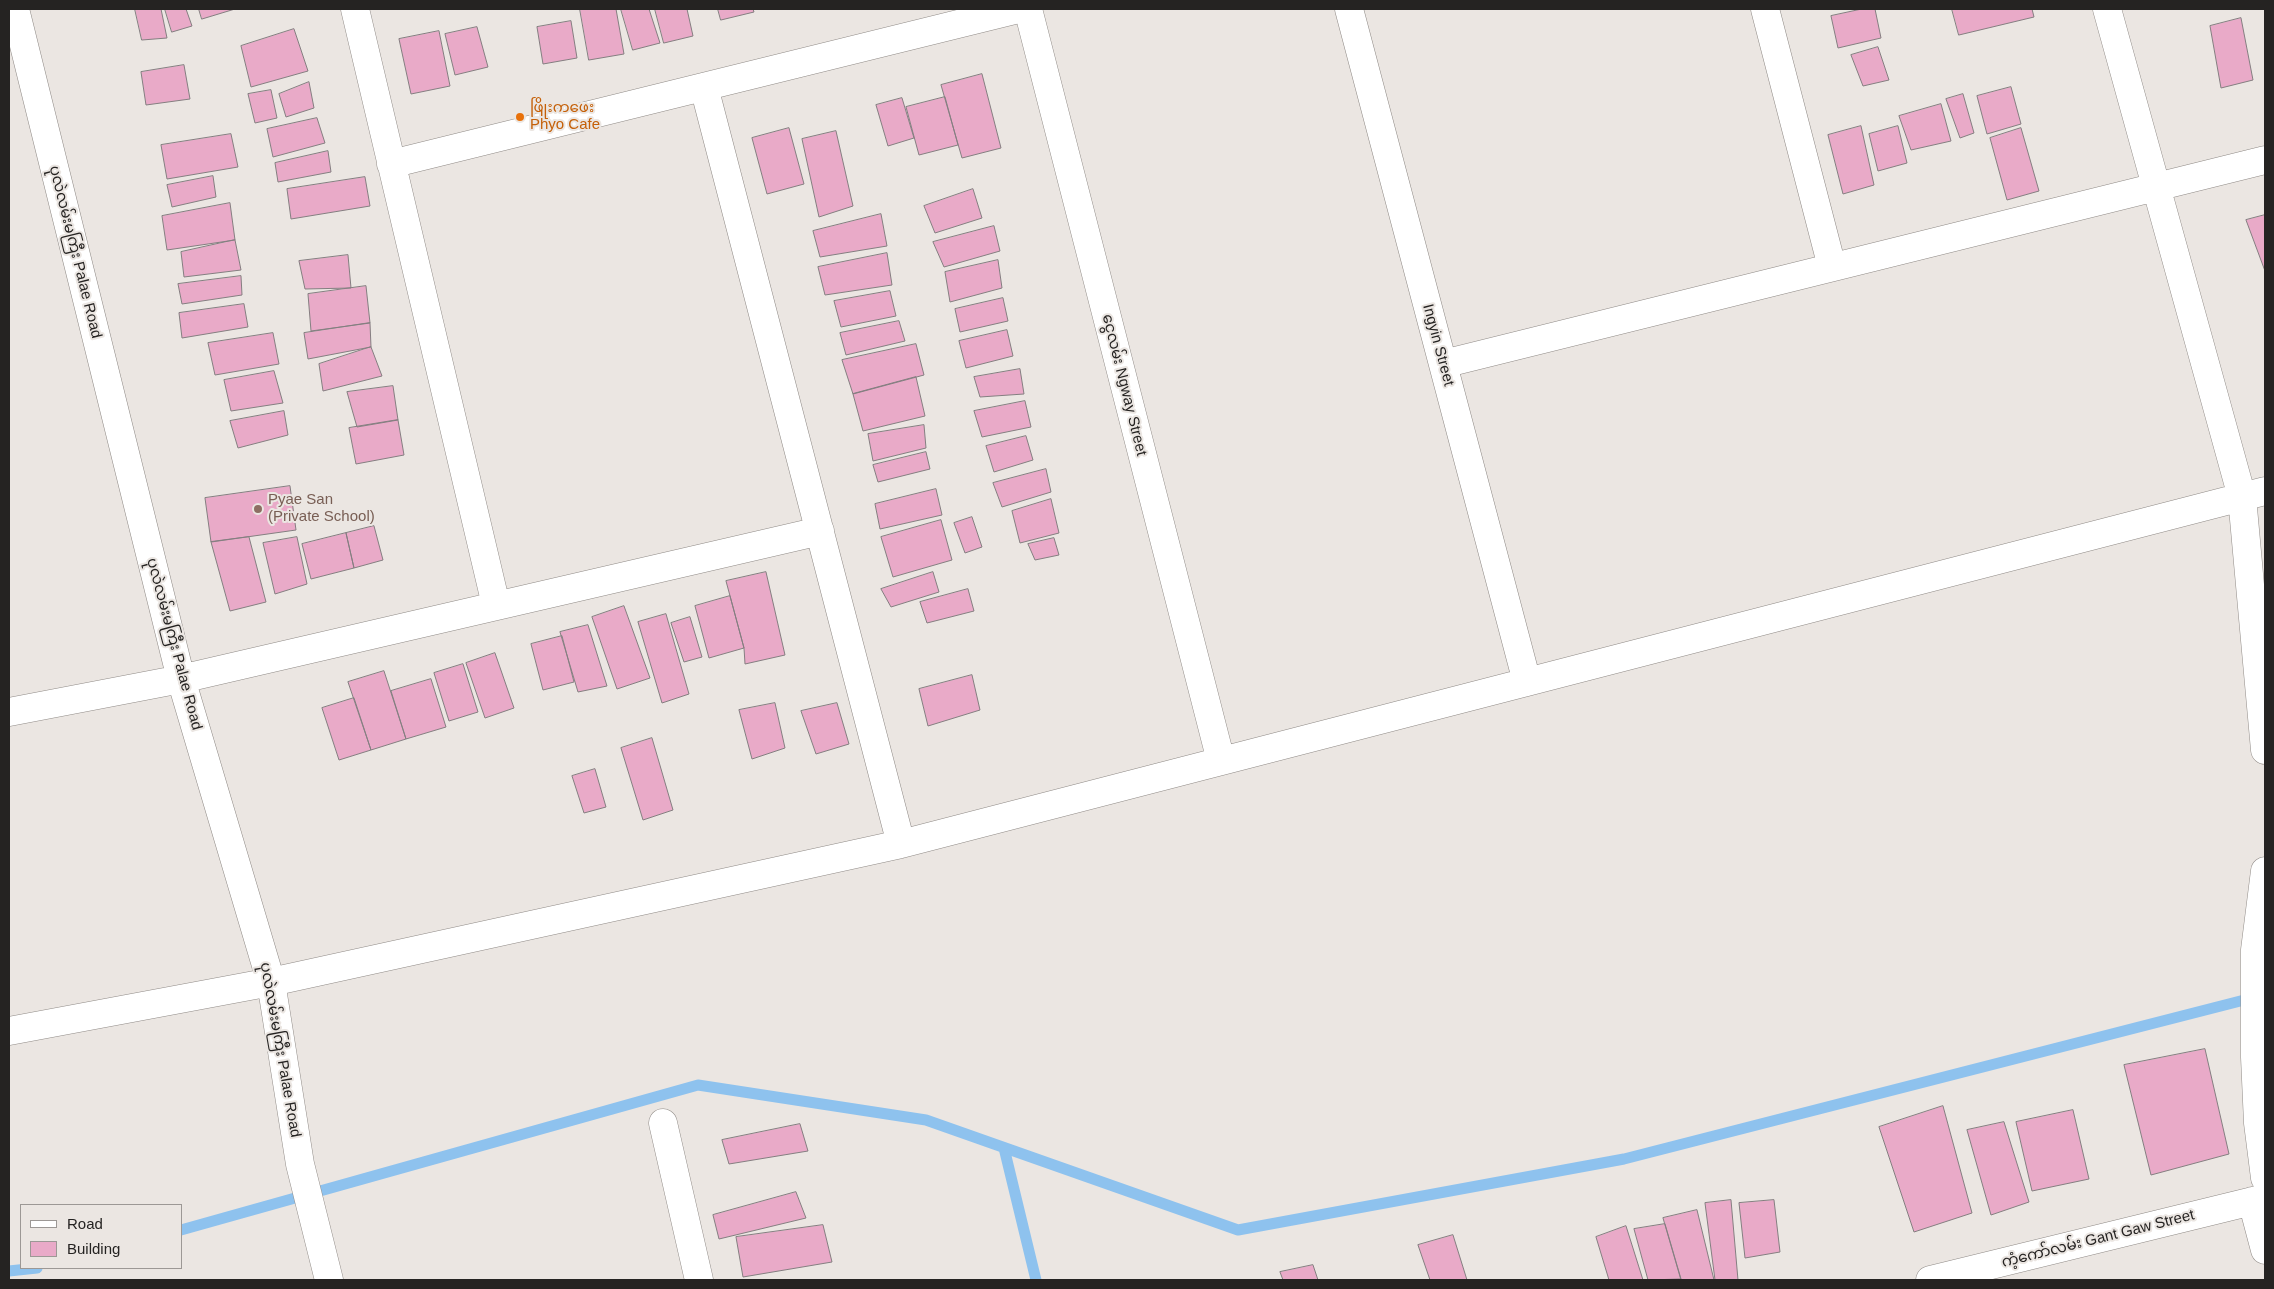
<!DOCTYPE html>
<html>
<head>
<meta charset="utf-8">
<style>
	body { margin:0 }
	#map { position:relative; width:2274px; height:1289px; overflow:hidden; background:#ebe6e2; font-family:Helvetica,sans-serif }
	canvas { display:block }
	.frame { position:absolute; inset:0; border:10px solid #252322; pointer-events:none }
	.legend { position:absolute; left:20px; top:1204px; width:162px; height:65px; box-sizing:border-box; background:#ebe6e2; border:1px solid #9c9895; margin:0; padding:6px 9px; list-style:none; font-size:15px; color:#252322 }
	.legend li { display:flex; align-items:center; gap:10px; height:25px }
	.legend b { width:25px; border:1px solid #9c9895 }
</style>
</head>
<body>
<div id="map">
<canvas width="2274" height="1289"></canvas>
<div class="frame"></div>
<ul class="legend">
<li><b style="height:6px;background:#fff"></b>Road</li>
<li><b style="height:14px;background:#e9aac8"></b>Building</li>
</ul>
</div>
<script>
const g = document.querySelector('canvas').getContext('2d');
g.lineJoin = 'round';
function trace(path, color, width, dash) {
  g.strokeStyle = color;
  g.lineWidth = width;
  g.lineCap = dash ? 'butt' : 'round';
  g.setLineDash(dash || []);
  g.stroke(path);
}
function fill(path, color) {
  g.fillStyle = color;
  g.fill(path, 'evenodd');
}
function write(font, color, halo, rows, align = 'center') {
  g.font = font + ' Helvetica,"Noto Sans Myanmar",sans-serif';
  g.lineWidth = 4;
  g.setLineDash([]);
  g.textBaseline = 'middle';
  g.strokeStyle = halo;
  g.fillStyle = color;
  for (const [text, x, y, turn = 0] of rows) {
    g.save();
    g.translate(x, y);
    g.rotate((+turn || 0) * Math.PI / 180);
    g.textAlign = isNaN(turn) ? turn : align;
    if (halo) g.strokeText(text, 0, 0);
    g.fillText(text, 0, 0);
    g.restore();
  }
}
trace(new Path2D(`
	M1004,1148L1036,1280
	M181,1230L698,1085L926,1120L1238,1230L1624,1159L2256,997
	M9,1271L37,1268`), '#8ec2ee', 11);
const building = new Path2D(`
	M135,9H161L167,38L142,40Z
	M165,9H186L192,26L172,32Z
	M199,9H235L202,19Z
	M580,9H616L624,54L589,60Z
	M621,9H649L660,43L633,50Z
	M655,9H687L693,36L664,43Z
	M718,9H753L754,12L721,20Z
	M1862,9H1875L1881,38L1838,48L1831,16Z
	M1952,9H2032L2034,17L1959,35Z
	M2241,18L2253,80L2221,88L2210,26Z
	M571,21L577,58L543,64L537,27Z
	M477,27L488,67L455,75L445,34Z
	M294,29L308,71L251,87L241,46Z
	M439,31L450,86L411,94L399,39Z
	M1878,47L1889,80L1863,86L1851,55Z
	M184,65L190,99L146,105L141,72Z
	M982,74L1001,148L962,158L941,85Z
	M309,82L314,108L286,117L279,94Z
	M2011,87L2021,124L1987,134L1977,96Z
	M271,90L277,118L255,123L248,94Z
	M1963,94L1974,133L1960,138L1946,99Z
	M945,97L958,145L919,155L906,107Z
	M902,98L914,138L888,146L876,105Z
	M1941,104L1951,141L1911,150L1899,116Z
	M317,118L325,143L273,157L267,129Z
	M1861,126L1874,185L1843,194L1828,135Z
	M1898,126L1907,163L1878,171L1869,134Z
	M789,128L804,184L767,194L752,138Z
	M2021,128L2039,191L2007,200L1990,138Z
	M836,131L853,206L819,217L802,139Z
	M231,134L238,167L167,179L161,145Z
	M328,151L331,172L278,182L275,163Z
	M213,176L216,197L172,207L167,185Z
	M365,177L370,206L291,219L287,189Z
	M973,189L982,218L935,233L924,206Z
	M230,203L235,240L167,250L162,216Z
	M881,214L887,246L820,257L813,231Z
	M2265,215V271L2246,220Z
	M994,226L1000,251L944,267L933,242Z
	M235,240L241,270L184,277L181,252Z
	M887,253L892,285L825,295L818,267Z
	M348,255L351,288L305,289L299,261Z
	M998,260L1002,288L950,302L945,272Z
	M241,276L242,295L182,304L178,284Z
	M366,286L370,323L311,331L308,294Z
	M890,291L896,316L841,327L834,301Z
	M1003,298L1008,321L960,332L955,309Z
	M244,304L248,327L182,338L179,313Z
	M899,321L905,341L846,355L840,333Z
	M370,323L371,347L308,359L304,333Z
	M1007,330L1013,356L966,368L959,341Z
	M273,333L279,364L215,375L208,343Z
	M916,344L924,375L853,394L842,360Z
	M371,347L382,376L323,391L319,364Z
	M1020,369L1024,394L980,397L974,377Z
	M274,371L283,403L231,411L224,380Z
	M916,377L925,416L863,431L853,394Z
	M393,386L398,420L357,427L347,392Z
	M1025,401L1031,427L982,437L974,411Z
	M284,411L288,435L238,448L230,421Z
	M398,420L404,455L356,464L349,428Z
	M924,425L926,448L873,461L868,434Z
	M1026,436L1033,460L994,472L986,446Z
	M926,452L930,469L878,482L873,465Z
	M1046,469L1051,492L1002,507L993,483Z
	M290,486L296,530L211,542L205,498Z
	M936,489L942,515L880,529L875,504Z
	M1051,499L1059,533L1020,543L1012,511Z
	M972,517L982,547L965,553L954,523Z
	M941,520L952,560L893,577L881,537Z
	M374,526L383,560L354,568L346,533Z
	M346,533L354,568L311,579L302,544Z
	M249,537L266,602L230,611L211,542Z
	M297,537L307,584L275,594L263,543Z
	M1054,538L1059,555L1035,560L1028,544Z
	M766,572L785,655L745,664L744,648L726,581Z
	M933,572L939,592L891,607L881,589Z
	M968,589L974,611L927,623L920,602Z
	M730,596L744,648L709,658L695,606Z
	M624,606L650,678L617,689L592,617Z
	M666,614L689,694L662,703L638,622Z
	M690,617L702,657L684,662L671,623Z
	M588,625L607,686L578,692L560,632Z
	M562,636L574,682L543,690L531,644Z
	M495,653L514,708L485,718L466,663Z
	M463,664L478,712L449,721L434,673Z
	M384,671L406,739L371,750L348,682Z
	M972,675L980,710L928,726L919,689Z
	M431,679L446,727L406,739L391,691Z
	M354,698L371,750L339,760L322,708Z
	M775,703L785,748L752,759L739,710Z
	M837,703L849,744L816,754L801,711Z
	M652,738L673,810L643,820L621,748Z
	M595,769L606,807L584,813L572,776Z
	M2205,1049L2229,1154L2151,1175L2124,1065Z
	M1943,1106L1972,1213L1914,1232L1879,1127Z
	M2073,1110L2089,1179L2032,1191L2016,1122Z
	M2004,1122L2029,1202L1991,1215L1967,1130Z
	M800,1124L808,1151L729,1164L722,1140Z
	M796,1192L806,1218L719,1239L713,1215Z
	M1731,1200L1738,1280H1715L1705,1203Z
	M1774,1200L1780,1252L1745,1258L1739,1203Z
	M1697,1210L1714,1280H1681L1663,1218Z
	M1665,1224L1681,1279L1648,1280L1634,1229Z
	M823,1225L832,1262L743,1277L736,1237Z
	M1626,1226L1643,1280H1609L1596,1237Z
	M1453,1235L1467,1280H1430L1418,1245Z
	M1313,1265L1318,1280H1283L1280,1272Z`);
fill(building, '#e9aac8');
trace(building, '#847e80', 1);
const minor = new Path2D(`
	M15,9L181,679L271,982L300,1164L329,1280
	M355,9L496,605
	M1028,9L1221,761
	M1349,9L1527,682
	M1765,9L1832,267
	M2107,9L2242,497L2265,750
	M704,87L901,844
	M391,164L1019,9
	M1443,364L2265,160
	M9,712L181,679L820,531
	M2265,871L2255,950V1057L2258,1123L2265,1178
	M9,1031L271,982L901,844L2265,491
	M663,1123L699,1280
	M2252,1201L2265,1250
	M1930,1280L2265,1198`);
trace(minor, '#908b87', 29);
trace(minor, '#fff', 28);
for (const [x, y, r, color] of [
	[520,117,5,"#e8710a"],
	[258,509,5,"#8d6e63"]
]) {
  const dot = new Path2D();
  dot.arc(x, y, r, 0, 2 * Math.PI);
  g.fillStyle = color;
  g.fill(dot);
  trace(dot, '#ebe6e2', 2);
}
write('15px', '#c56008', '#ebe6e2', [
	["ဖြိုးကဖေး",530,108],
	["Phyo Cafe",530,125]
], 'left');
write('15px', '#252322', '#ebe6e2', [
	["ပုလဲလမ်းမကြီး Palae Road",75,252,76],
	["Ingyin Street",1438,345,75],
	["ငွေလမ်း Ngway Street",1124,385,76],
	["ပုလဲလမ်းမကြီး Palae Road",174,644,75],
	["ပုလဲလမ်းမကြီး Palae Road",280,1050,80],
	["ကံ့ကော်လမ်း Gant Gaw Street",2098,1239,-14]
]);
write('15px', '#785e54', '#ebe6e2', [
	["Pyae San",268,500],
	["(Private School)",268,517]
], 'left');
</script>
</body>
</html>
